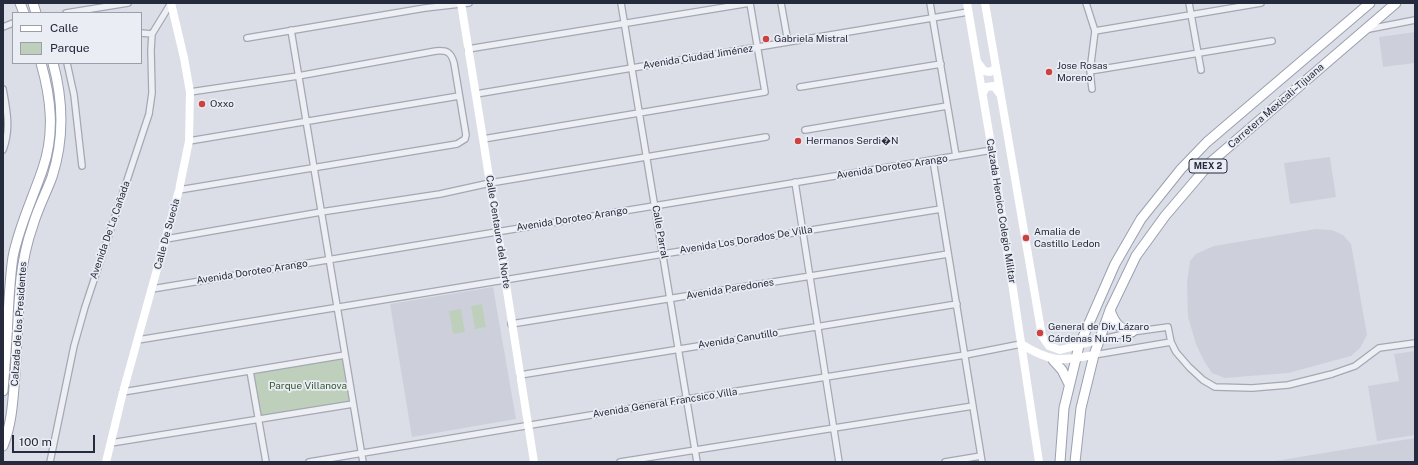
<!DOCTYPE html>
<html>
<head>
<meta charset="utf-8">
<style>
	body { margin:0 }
	#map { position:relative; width:1418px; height:465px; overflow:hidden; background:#dbdee6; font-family:"Public Sans",sans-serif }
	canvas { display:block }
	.frame { position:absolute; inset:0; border:4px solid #252a3c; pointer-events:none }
	.legend { position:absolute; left:12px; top:12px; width:130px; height:52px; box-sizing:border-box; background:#ebedf4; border:1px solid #9c9faa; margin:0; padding:5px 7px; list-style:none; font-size:12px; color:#252a3c }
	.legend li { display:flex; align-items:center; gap:8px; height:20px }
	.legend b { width:20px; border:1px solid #9c9faa }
	.scale { position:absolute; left:12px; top:435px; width:83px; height:18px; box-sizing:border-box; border:2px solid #252a3c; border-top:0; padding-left:5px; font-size:12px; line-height:14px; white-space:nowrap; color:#252a3c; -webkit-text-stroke:3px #ebedf4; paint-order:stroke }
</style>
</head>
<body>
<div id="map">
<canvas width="1418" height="465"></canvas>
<div class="frame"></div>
<ul class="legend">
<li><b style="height:5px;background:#fff"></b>Calle</li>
<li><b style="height:11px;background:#bed0bc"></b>Parque</li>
</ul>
<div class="scale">100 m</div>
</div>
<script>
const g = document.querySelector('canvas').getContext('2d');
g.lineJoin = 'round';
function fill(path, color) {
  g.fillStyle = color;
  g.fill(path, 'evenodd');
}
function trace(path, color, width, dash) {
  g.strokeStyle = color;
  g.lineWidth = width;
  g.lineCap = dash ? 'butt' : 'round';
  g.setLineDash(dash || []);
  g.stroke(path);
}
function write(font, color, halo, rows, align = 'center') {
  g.font = font + ' "Public Sans",sans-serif';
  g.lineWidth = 3.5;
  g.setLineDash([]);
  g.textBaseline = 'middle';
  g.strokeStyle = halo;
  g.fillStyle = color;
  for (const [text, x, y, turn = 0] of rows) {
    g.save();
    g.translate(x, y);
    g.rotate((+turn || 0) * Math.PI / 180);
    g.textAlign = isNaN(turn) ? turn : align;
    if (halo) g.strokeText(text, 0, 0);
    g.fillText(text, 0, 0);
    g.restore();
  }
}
fill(new Path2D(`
	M1415,32V63L1383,67L1379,37Z
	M1330,157L1336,197L1290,204L1284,163Z
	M1316,229L1332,230L1343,235L1351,244L1367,335L1360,348L1351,356L1288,373L1225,378L1212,373L1204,361L1196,344L1188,317L1187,281L1190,261L1196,254L1214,246Z
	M493,287L516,419L412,437L390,304Z
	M1415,351V435L1377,441L1368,386L1399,381L1394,354Z
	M1415,438V462H1269Z`), '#cdd0db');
fill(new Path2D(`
	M482,304L486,327L475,329L471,306Z
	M461,309L465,332L453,334L449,311Z
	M345,356L353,404L259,418L251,371Z`), '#bed0bc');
const street = new Path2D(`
	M621,3L697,462
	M781,3L788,42
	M930,3L956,156
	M1086,3L1095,31L1090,71L1092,89
	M1189,3L1201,70
	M66,13L128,3
	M3,27L13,23
	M1369,29L1415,20
	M291,30L363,462
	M1095,31L1261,3
	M141,33L152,34
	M247,38L425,8L469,3
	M468,49L750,3
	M67,63L74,95L82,166
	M1090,71L1272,41
	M800,87L941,64
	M3,89C7,110 11,130 3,150
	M476,94L968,12
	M805,130L947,106
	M483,139L765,92L750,3
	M189,141L459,96
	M933,160L982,462
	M795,182L839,462
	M179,190L457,144L465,139L466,135L454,63C451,52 447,50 436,51L298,76L190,92
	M166,239L321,212L440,194L490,183L766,137
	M152,289L992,150
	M511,324L948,254
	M138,340L663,254L941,209
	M1099,340L1132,332L1168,327L1171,342L1176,352L1189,367L1203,380L1215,387L1252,388L1288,385L1332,374L1355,366L1379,348L1415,343
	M1094,355L1171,342
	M250,371L266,462
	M520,375L957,304
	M123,392L345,355
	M111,443L353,404
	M50,462L74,346L85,307L149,114L152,93L151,50L152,34L171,3
	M309,462L687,399L965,355L1021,344
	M620,462L973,406
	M945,462L981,456`);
const primary = new Path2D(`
	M20,3L24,13
	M33,3L36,13
	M1110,310C1114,322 1119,329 1132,332
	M1053,360L1062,370L1069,384
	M3,391C5,367 7,343 8,318C9,298 10,277 13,257C19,226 33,198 43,168C55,133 51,98 41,63
	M3,446C12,424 13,399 15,375C17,343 18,310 21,278C23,260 27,242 33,225C38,208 46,193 52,177C64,140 63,100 53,63
	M1060,462L1064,408L1079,346L1115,264L1141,219L1181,169L1207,142L1370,3
	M1075,462L1081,408L1094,355L1110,310L1136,256L1165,216L1211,162L1396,3`);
trace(street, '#a4a8b3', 8);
trace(primary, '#9ba0b2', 11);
trace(street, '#eeeff4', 5.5);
trace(new Path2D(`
	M461,3L483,139L534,462
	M967,3L992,150L1039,462
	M985,3L1042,336L1049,346L1060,350L1098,340
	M978,63L984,71L990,72L996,68
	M983,93L986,87L994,86L999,93
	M1021,344C1052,363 1060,361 1094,355
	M106,462L123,392L179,190L189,141L190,92L184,58L171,3`), '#fff', 8);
trace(primary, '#fff', 9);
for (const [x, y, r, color] of [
	[766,39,4,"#cd423e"],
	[1049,72,4,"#cd423e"],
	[202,104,4,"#cd423e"],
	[798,141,4,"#cd423e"],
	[1026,238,4,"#cd423e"],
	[1040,333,4,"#cd423e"]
]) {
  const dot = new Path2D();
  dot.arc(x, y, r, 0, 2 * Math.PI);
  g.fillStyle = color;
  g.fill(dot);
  trace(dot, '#ebedf4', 1.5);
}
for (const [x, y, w] of [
	[1208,166,38]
]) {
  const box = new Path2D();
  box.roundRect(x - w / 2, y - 7, w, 14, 3);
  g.fillStyle = '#ebedf4';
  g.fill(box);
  trace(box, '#252a3c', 1);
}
write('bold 9px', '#252a3c', null, [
	["MEX 2",1208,166]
]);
write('10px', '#252a3c', '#ebedf4', [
	["Gabriela Mistral",774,39],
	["Jose Rosas",1057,66],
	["Moreno",1057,78],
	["Oxxo",210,104],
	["Hermanos Serdi�N",806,141],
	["Amalia de",1034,232],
	["Castillo Ledon",1034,244],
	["General de Div Lázaro",1048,327],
	["Cárdenas Num. 15",1048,339]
], 'left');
write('10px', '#252a3c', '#ebedf4', [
	["Avenida Ciudad Jiménez",698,57,-9],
	["Carretera Mexicali–Tijuana",1276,106,-41],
	["Avenida Doroteo Arango",892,167,-9],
	["Calzada Heroico Colegio Militar",1001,211,81],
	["Avenida Doroteo Arango",572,219,-9],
	["Avenida De La Cañada",110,230,-71],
	["Calle Centauro del Norte",498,232,81],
	["Calle Parral",660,232,80],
	["Calle De Suecia",167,234,-75],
	["Avenida Los Dorados De Villa",746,240,-9],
	["Avenida Doroteo Arango",252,272,-9],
	["Avenida Paredones",730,289,-9],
	["Calzada de los Presidentes",19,324,-86],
	["Avenida Canutillo",738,339,-9],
	["Avenida General Francsico Villa",665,403,-9]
]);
write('10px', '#335833', '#ebedf4', [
	["Parque Villanova",308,386]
]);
</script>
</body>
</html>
